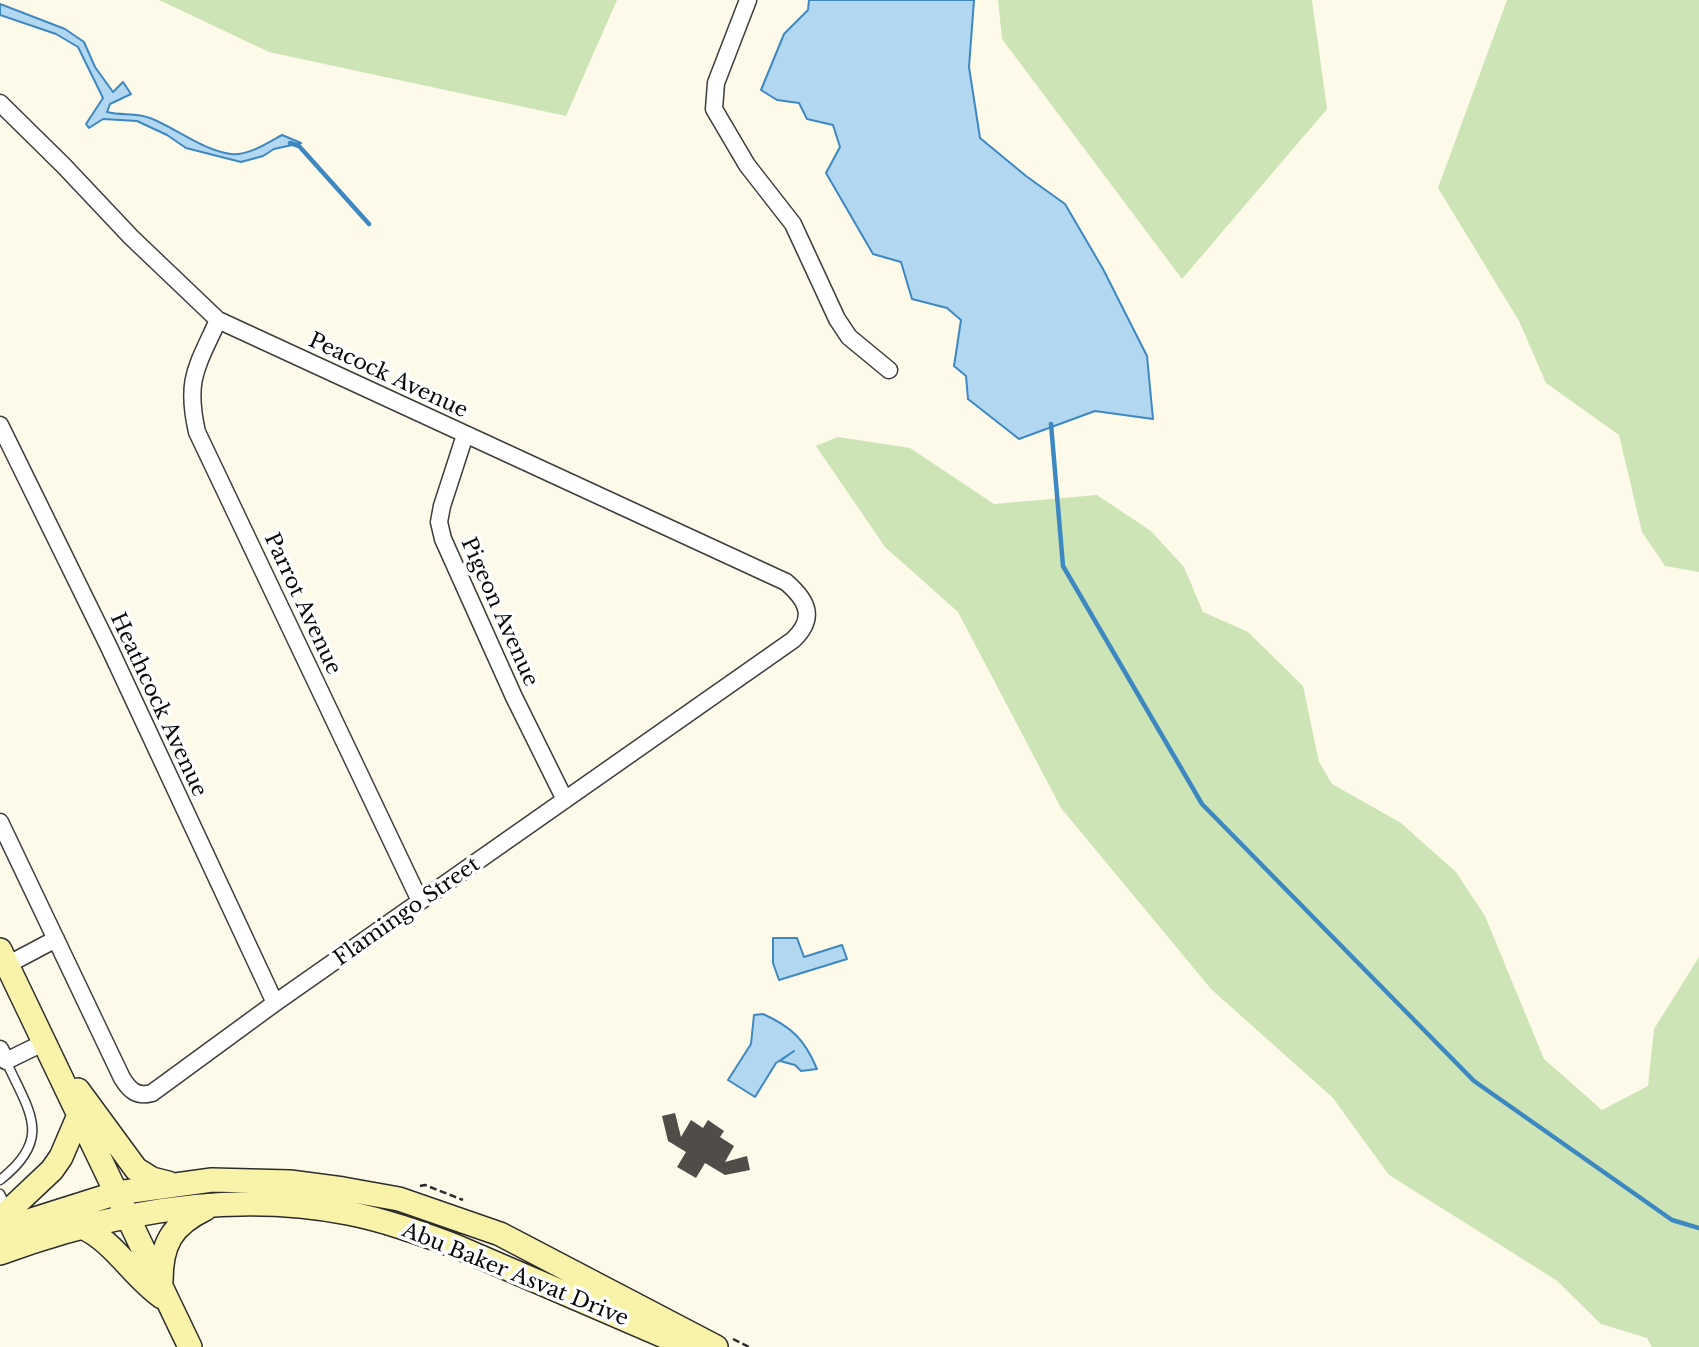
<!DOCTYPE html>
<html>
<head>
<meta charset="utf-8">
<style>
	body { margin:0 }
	canvas { display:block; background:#fdfae9 }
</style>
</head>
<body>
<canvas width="1699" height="1347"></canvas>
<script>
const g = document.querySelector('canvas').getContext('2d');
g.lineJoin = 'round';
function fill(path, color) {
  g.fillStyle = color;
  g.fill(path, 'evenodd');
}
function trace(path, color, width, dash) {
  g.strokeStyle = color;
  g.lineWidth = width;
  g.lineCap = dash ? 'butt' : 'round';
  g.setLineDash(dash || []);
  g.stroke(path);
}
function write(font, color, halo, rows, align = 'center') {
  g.font = font + ' "Libre Baskerville",serif';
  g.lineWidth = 7;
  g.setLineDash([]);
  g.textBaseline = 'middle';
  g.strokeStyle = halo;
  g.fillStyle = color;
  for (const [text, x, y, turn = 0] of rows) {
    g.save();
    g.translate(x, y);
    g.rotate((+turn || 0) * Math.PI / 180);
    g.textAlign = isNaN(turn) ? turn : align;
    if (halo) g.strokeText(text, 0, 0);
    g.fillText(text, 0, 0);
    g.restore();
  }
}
fill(new Path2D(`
	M159,0H617L566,116L269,52Z
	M998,0H1312L1327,109L1182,279L1002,39Z
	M1507,0H1699V572L1665,566L1642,532L1619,435L1546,383L1519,321L1438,188Z
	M838,437L910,448L994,504L1097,495L1151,531L1184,567L1203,612L1248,632L1303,686L1319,762L1332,784L1401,823L1456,872L1485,916L1544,1059L1602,1110L1648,1086L1654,1029L1699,957V1347H1652L1647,1338L1601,1324L1556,1280L1389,1175L1333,1098L1211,989L1061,808L958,612L885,547L816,446Z`), '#cce4b6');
const water = new Path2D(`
	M809,0H974L969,67L980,138L1026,176L1065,204L1103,269L1147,356L1153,419L1095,411L1019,439L968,399L966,376L954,366L961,320L947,308L912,299L901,262L873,254L826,173L840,147L833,125L807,119L799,103L777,100L761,90L784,34L808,10Z
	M0,4L65,29L84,42L95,67L113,92L123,82L131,94L110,104L107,112C122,116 136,112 150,118C174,127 204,151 231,154C248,156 267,143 282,135L301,143L274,149L263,156L241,162L186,148L167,135L137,121L103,119L89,128L86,124L103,98L78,47L56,34L0,15Z
	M773,938H797L804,957L842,945L847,959L779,980L773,963Z
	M763,1014C792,1027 805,1040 817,1069L801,1071L795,1065L780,1061L794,1051L776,1063L755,1097L728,1080L751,1044L754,1015Z`);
fill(water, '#b2d7f1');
trace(water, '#3e88c2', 2);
trace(new Path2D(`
	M290,143L299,146L369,224
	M1051,424L1063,566L1202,804L1474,1081L1672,1220L1699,1228`), '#3e88c2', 4.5);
fill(new Path2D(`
	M675,1113L681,1137L691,1120L703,1128L708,1120L724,1131L720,1137L734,1146L725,1162L747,1156L750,1170L725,1175L705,1163L696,1178L677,1167L686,1152L668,1141L662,1116Z`), '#524c48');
const lane = new Path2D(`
	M0,1180C54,1138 29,1112 6,1061
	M0,1194L8,1210`);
const street = new Path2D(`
	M748,0L716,83L714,109L747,165L793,224L837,319L849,337L889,370
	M0,103L64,166L131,237L218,320L786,582C808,601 816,618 793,640L275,1003L152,1093C137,1097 130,1091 122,1078L0,822
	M218,320C197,367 185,379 197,432L420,901
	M0,425L108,645L275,1003
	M465,435L442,506L439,522L443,539L514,697L565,800
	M7,965L56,939
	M0,1049L6,1061L45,1042`);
const secondary = new Path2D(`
	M0,950L190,1347
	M78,1090L136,1169L152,1179L168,1183
	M0,1219L52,1170L61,1157L79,1115
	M82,1227C115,1242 132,1276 162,1297
	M0,1230L117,1193L212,1180L290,1182L343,1189L399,1199L500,1234L716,1347
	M0,1253C109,1213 231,1190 348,1213C384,1220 420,1233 455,1246L687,1346
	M161,1281C161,1244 172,1225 205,1209`);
trace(lane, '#3d3d3d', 11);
trace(street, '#3d3d3d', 19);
trace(secondary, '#2c2c2c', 26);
trace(new Path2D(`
	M420,1186L425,1185L463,1200
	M733,1339L749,1347`), '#2c2c2c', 2.5, [7, 3.5]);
trace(lane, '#fff', 8);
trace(street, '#fff', 16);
trace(secondary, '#f9f3a9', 23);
write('21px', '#0a0a0a', '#fff', [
	["Peacock Avenue",388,376,25],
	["Parrot Avenue",302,604,65],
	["Pigeon Avenue",499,612,66],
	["Heathcock Avenue",158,705,65],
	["Flamingo Street",407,912,-35],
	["Abu Baker Asvat Drive",515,1275,22]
]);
</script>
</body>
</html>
